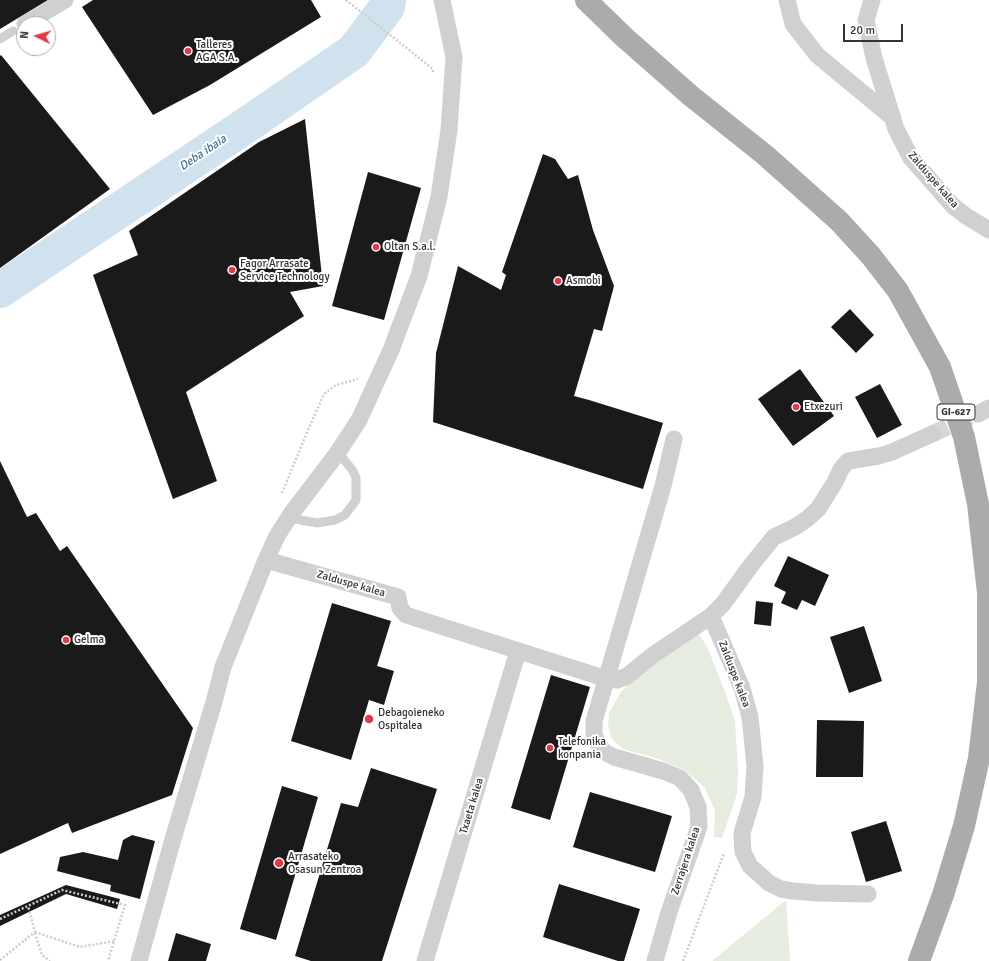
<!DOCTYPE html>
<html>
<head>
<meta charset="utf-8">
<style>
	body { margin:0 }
	#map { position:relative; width:989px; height:961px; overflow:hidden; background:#fff; font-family:Signika,sans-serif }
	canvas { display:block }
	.north { position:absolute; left:16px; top:16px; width:40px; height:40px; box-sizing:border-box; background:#fff; border:1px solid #adadad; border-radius:50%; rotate:275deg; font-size:11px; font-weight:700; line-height:16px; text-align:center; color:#333 }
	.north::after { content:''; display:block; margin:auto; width:14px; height:18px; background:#e63946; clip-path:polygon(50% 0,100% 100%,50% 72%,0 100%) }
	.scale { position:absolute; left:843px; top:24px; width:60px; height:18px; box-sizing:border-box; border:2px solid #333; border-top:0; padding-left:5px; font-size:12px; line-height:14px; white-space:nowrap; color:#333; -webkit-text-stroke:3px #fff; paint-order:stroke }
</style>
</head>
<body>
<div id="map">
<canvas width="989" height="961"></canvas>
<div class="north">N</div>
<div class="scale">20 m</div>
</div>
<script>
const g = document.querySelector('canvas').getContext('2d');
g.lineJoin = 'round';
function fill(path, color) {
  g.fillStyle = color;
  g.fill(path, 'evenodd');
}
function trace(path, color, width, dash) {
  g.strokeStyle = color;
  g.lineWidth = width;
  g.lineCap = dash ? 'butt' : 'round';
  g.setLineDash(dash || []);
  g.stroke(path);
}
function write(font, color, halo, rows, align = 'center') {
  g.font = font + ' Signika,sans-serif';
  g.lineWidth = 4;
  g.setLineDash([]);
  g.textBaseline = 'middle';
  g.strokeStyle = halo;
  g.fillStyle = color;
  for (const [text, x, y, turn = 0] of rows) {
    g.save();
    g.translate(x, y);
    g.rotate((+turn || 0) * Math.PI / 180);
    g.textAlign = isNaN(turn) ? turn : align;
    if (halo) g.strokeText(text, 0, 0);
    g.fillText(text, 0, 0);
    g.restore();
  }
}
fill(new Path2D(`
	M698,633L707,646L725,692L735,721L738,771L737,794L722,838L714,837L715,810L704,787L686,771L659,759L623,749L612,739L608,727L609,713L620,693L635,677Z
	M786,900L790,961H712Z`), '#e6ecdf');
trace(new Path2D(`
	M0,290L251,122L354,51L387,7L388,0`), '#cfe2ee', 36);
fill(new Path2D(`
	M0,0H48L0,29Z
	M93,0H311L321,17L210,85L153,115L82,7Z
	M1,55L110,189L0,268V56Z
	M305,119L323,286L290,292L304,316L186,392L217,481L173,499L93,275L138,255L129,231L259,142Z
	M543,154L555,159L568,179L578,175L593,230L614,286L602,331L594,329L574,396L589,400L663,423L643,489L433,422L436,353L458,266L501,290L506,275L502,272Z
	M368,172L421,188L384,320L332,306Z
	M850,309L874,335L856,353L831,327Z
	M800,369L834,416L793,446L758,399Z
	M880,384L902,425L877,438L855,397Z
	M0,461L27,517L36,513L60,551L67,546L193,728L172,795L72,833L68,823L0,854Z
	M788,556L829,575L815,606L802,600L797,610L781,603L786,592L774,586Z
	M756,601L773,603L771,626L754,624Z
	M332,603L391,621L377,666L394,671L384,705L369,700L351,760L291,741Z
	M864,626L882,681L849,693L830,637Z
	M551,675L590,687L550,820L511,808Z
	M817,720L864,721L863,777H816Z
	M371,768L437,789L382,961H311L295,956L341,803L358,807Z
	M282,786L318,797L276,940L240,929Z
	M590,792L672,816L655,872L573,847Z
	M886,821L902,871L866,882L851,832Z
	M132,835L155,841L140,899L110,891L111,885L57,871L60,857L83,852L118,860L123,840Z
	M559,884L640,909L624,961H618L543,937Z
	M66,885L120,899L117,909L66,894L0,926V915Z
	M176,933L211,944L206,961H168Z`), '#1a1a1a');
trace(new Path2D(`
	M932,434L970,417`), '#d6d6d6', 17, [17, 8]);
trace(new Path2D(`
	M346,0L433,69V72
	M282,493L308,430L324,394L336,385L358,379
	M0,919L62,890L125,905L108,961
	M35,932L80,947L115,941
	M35,933L42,955L50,961
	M0,960L35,932L28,906
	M683,961L724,853`), '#cdcdcd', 2.5, [2, 2]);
trace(new Path2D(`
	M0,39L13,31
	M289,518L317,523L335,520L345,515L356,500V478L353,471L338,452`), '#d0d0d0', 9);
trace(new Path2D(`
	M787,0L793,24L817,55L893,118
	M872,0L866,20L874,58L896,129L911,158L953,206L966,216L989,230
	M25,24L65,0
	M978,414L989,408
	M266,560L398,597L400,608L406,615L607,679L617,680L627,676L653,655L711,616L723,604L752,564L774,537L795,527L807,519L818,509L835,482L841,469L848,461L879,456L892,452L932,434
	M711,616L742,688L750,717L755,766L753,797L742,833L743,852L750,866L769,883L781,889L793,891L817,893L868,894
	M139,961L173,839L214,702L223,667L266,560L277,536L291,514L336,455L359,420L391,350L419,276L439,197L449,130L454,57L442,0
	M425,961L518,651
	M655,961L669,912L699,827L698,807L691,790L680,778L663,771L614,757L604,752L598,744L594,734V721L663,486L674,439`), '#d0d0d0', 17);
trace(new Path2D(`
	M586,0L624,37L691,96L765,155L839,221L871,256L898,291L940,367L964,437L978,504L988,593V682L979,758L964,826L943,895L919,961`), '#ababab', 22);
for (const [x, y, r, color] of [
	[188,51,4,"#e63946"],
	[376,247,4,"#e63946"],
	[232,270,4,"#e63946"],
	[558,281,4,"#e63946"],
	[796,407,4,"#e63946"],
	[66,640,4,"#e63946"],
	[369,719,5,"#e63946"],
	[550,748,4,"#e63946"],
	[279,863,5,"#e63946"]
]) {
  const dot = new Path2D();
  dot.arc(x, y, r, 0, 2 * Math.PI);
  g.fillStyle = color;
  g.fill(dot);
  trace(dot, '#fff', 1.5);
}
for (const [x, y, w] of [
	[956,412,38]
]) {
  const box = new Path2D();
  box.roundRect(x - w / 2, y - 8, w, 16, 3);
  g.fillStyle = '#fff';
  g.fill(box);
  trace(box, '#333', 1);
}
write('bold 10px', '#333', null, [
	["GI-627",956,412]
]);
write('11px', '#333', '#fff', [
	["Talleres",196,45],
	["AGA S.A.",196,58],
	["Oltan S.a.l.",384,247],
	["Fagor Arrasate",240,264],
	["Service Technology",240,277],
	["Asmobi",566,281],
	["Etxezuri",804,407],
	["Gelma",74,640],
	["Debagoieneko",378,713],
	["Ospitalea",378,726],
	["Telefonika",558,742],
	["konpania",558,755],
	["Arrasateko",288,857],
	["Osasun Zentroa",288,870]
], 'left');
write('11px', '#333', '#fff', [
	["Zalduspe kalea",933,180,49],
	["Zalduspe kalea",351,584,16],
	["Zalduspe kalea",734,674,69],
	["Txaeta kalea",472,806,-73],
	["Zerrajera kalea",686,861,-72]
]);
write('italic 12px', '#3f7597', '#fff', [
	["Deba ibaia",203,153,-34]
]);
</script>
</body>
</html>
